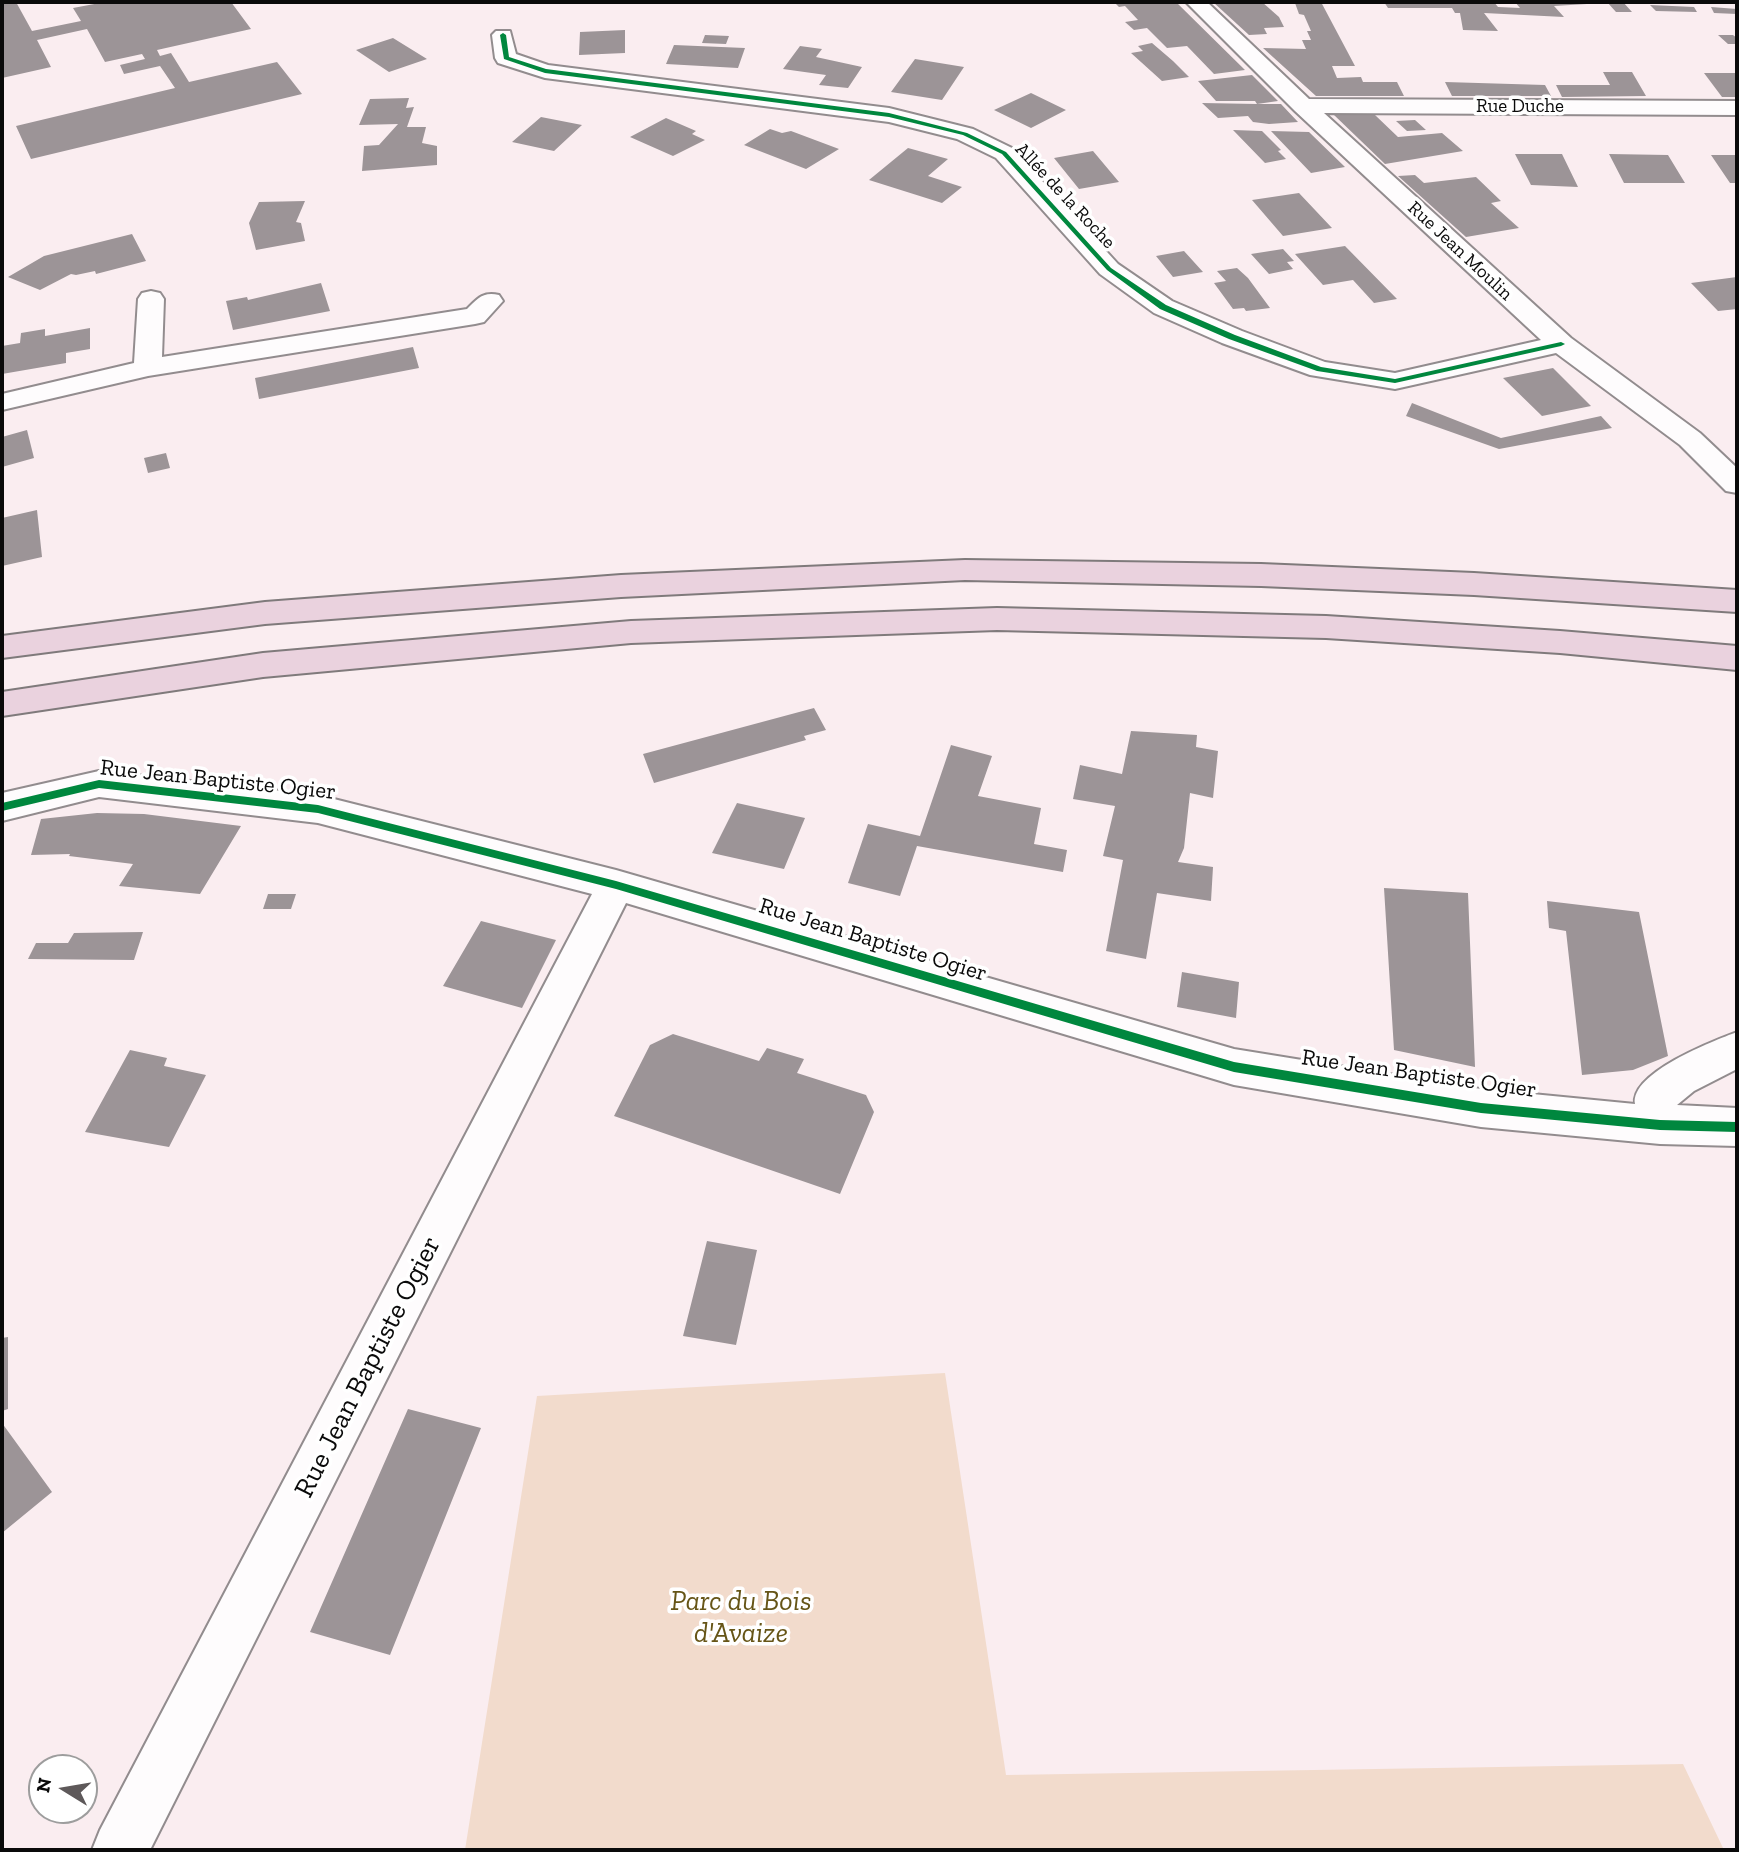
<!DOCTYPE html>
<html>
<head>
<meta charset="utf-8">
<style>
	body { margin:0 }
	#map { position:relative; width:1739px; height:1852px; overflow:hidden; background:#faedf0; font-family:"Zilla Slab",serif }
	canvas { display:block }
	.frame { position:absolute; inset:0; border:4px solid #0a0a0a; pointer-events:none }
	.north { position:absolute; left:28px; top:1754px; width:70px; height:70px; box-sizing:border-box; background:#fff; border:2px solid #9d9d9d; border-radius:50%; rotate:281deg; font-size:19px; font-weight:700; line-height:28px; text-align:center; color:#0a0a0a }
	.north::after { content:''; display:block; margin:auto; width:24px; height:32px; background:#5e595a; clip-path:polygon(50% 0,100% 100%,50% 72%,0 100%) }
</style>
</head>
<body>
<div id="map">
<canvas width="1739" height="1852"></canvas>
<div class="frame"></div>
<div class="north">N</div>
</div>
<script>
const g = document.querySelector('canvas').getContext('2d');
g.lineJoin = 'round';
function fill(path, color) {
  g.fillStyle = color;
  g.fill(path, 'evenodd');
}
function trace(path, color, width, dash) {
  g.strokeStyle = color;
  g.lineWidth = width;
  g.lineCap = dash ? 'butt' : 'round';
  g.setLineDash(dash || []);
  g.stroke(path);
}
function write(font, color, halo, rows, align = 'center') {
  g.font = font + ' "Zilla Slab",serif';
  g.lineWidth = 7;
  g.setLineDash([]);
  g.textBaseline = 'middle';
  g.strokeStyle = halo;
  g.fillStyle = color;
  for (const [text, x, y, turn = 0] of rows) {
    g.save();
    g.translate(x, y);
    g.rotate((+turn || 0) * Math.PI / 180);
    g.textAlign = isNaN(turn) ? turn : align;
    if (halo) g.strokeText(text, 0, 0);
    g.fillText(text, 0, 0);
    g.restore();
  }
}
fill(new Path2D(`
	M945,1373L1006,1775L1683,1764L1724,1850H465L537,1396Z`), '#f2dbcc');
fill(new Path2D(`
	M2,2H16L32,31L81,21L73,8L105,2H231L251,29L157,50L160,56L171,53L189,82L277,62L302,94L31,159L16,126L175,88L160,66L124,74L120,65L145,59L142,54L105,62L87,29L37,40L51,67L2,78V38L4,37L2,32Z
	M1114,2H1176L1245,70L1214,74L1187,46L1167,48L1147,28L1134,30L1125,22L1138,20L1125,6L1119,7Z
	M1213,2H1262L1279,17L1284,27L1264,28L1267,34L1249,35Z
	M1299,2H1321L1355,66H1332L1337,78L1361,77L1363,82H1397L1404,96H1316L1263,48L1306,49L1302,40H1311L1307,31H1311L1304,15L1299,14L1295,3Z
	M1384,2H1494L1498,7L1520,8L1515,2H1587V4L1554,6L1564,17L1484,13L1498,31L1463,30L1460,13H1455L1452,8H1388Z
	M1607,2H1623L1632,12H1616Z
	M1650,5L1694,7L1697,12L1656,11Z
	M1711,7L1737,9V14L1714,13Z
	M625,30V53L579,55L580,32Z
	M705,35L729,36L726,44L702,43Z
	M1718,35H1733L1737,38V44H1728Z
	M393,38L427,59L389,72L356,50Z
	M1152,43L1173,61L1189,77L1162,81L1131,53L1143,51L1138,46Z
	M674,45L745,48L738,68L666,64Z
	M800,46L822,49L816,57L862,67L848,88L819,85L826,75L783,69Z
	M915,59L964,67L942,100L891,92Z
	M1603,72H1632L1646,96L1562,97L1556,85H1610Z
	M1704,73H1737V97H1722Z
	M1252,75L1278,101L1257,104H1281L1298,122L1269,124L1253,122L1248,116L1218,118L1202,103L1257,104L1255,101H1216L1198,81Z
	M1445,82L1545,85L1551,96H1452Z
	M1031,93L1066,110L1031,128L994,110Z
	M409,98L406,108L414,107L407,127H426L422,143L437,146V165L362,171L364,146L379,145L398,124L359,125L370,99Z
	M1334,115H1375L1398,137L1442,133L1463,151L1385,164Z
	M541,117L582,125L554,151L512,142Z
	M666,118L696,131L692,134L705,140L673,156L630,137Z
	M1415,120L1426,130L1407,131L1396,121Z
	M770,129L782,133L791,131L839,149L806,169L744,145Z
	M1233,130L1262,131L1281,150L1278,151L1286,159L1265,163Z
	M1271,131L1309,132L1345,167L1311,173Z
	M908,148L948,159L928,176L962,187L942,203L869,180Z
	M1093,151L1119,182L1079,189L1054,158Z
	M1515,154H1562L1578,187L1531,185Z
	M1609,154L1668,155L1685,183H1624Z
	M1711,155H1737V183H1730Z
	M1415,175L1424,183L1476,177L1501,201L1491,203L1519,228L1466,237L1398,176Z
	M1299,193L1332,228L1283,236L1252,200Z
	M305,201L296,222L301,223L305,241L256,250L249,223L259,202Z
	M132,234L146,261L96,274L95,271L76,275L71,274L40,290L8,277L44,256Z
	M1345,246L1397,299L1374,303L1353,280L1323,285L1295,254Z
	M1283,249L1294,261L1287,262L1293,269L1269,274L1251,254Z
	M1184,251L1203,272L1173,277L1156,256Z
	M1237,268L1248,278L1270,308L1246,311L1244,308L1233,309L1214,283L1226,281L1217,271Z
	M1737,277V309L1718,311L1691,283Z
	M321,283L330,311L233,330L226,301L247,297L248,300Z
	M90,328V349L66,353V363L2,374V346L20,343L21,333L45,329V336Z
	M413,347L419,368L259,399L255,378Z
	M1553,368L1591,406L1542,416L1503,378Z
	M1412,403L1501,438L1601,416L1612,428L1499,449L1406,416Z
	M27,430L34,458L2,467V437Z
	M166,453L170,468L148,473L144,458Z
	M37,510L42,557L2,566V518Z
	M814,708L826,730L804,736L806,740L654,783L643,754Z
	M1131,731L1197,735L1196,747L1218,751L1213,798L1190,793L1184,848L1178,862L1213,867L1211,901L1157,893L1146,959L1106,951L1123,860L1103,856L1115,806L1073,799L1080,765L1122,774Z
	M951,745L992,756L978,796L1041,808L1034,844L1067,850L1063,872L917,846L900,896L848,883L868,824L920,836Z
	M737,803L805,818L784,869L712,853Z
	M97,813L144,814L241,826L200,894L119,886L133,864L69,856L70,854L31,855L41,819Z
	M1384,888L1468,893L1475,1067L1394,1050Z
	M268,894H296L291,909H263Z
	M1547,901L1639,912L1668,1056L1633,1070L1582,1075L1566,931L1549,928Z
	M481,921L556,940L522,1008L443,986Z
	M143,932L134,960L28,959L36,943H68L74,933Z
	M1182,972L1239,982L1236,1018L1177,1007Z
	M673,1034L759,1061L767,1048L804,1059L797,1073L866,1095L874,1112L840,1194L614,1116L650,1045Z
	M130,1050L167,1058L164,1066L206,1075L169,1147L85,1132Z
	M707,1241L757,1250L736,1345L683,1336Z
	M8,1337V1409L2,1411V1338Z
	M408,1409L481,1428L390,1655L310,1632Z
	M2,1423L52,1492L2,1533Z`), '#9c9497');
const minor = new Path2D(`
	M1186,2H1207L1309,99L1737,101V115L1324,113L1571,338L1700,433L1737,468V493L1726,491L1680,445L1556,353L1395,389L1310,375L1222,343L1154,313L1100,274L996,158L957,139L889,122L545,78L498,63L495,58L492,35L496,31H510L516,54L548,65L889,108L973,129L1012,148L1118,264L1172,301L1242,331L1325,362L1395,373L1541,340L1295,111Z
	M151,291L160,293L164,299L162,357L467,309C477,299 483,291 499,295L503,301L484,322L475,324L148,376L2,410V394L134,363L138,299L142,293Z
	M99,771L318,795L616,870L1234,1049L1481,1089L1635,1104C1630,1073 1713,1041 1737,1032V1069L1694,1091L1677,1105L1737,1108V1146L1660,1144L1481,1127L1234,1085L626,903L150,1850H92L100,1830L592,894L318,823L99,797L2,821V793Z`);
const motorway = new Path2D(`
	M965,560L1261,564L1474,573L1737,590V612L1474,595L1261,586L965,580L621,597L265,624L2,658V636L265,602L621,575Z
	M997,608L1326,616L1560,631L1737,646V670L1560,653L1326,638L997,630L631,643L263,677L2,716V692L263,653L631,621Z`);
trace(minor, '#928c8e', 4);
trace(motorway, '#7f7a7b', 4);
fill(minor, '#fefcfd');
fill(motorway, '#ead2de');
fill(new Path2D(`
	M503,33L506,35L509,57L546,69L889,113L967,133L1006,152L1111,268L1166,305L1235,335L1321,367L1395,379L1561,342L1565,344L1561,346L1395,383L1317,371L1229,339L1160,309L1107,270L1002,154L963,135L889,117L545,73L504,59L500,35Z
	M99,780L318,805L616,881L1234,1062L1481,1103L1660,1120L1737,1122V1132L1660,1130L1481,1113L1234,1072L616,889L318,813L99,788L2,811V803Z`), '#00873e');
write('19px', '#0a0a0a', '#fff', [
	["Rue Duche",1520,107],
	["Allée de la Roche",1065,196,47],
	["Rue Jean Moulin",1460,251,43]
]);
write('23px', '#0a0a0a', '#fff', [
	["Rue Jean Baptiste Ogier",218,780,6],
	["Rue Jean Baptiste Ogier",873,940,17],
	["Rue Jean Baptiste Ogier",1419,1074,8]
]);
write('28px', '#0a0a0a', '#fff', [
	["Rue Jean Baptiste Ogier",368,1367,-63]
]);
write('italic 28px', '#665517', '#fff', [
	["Parc du Bois",741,1602],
	["d'Avaize",741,1634]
]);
</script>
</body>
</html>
